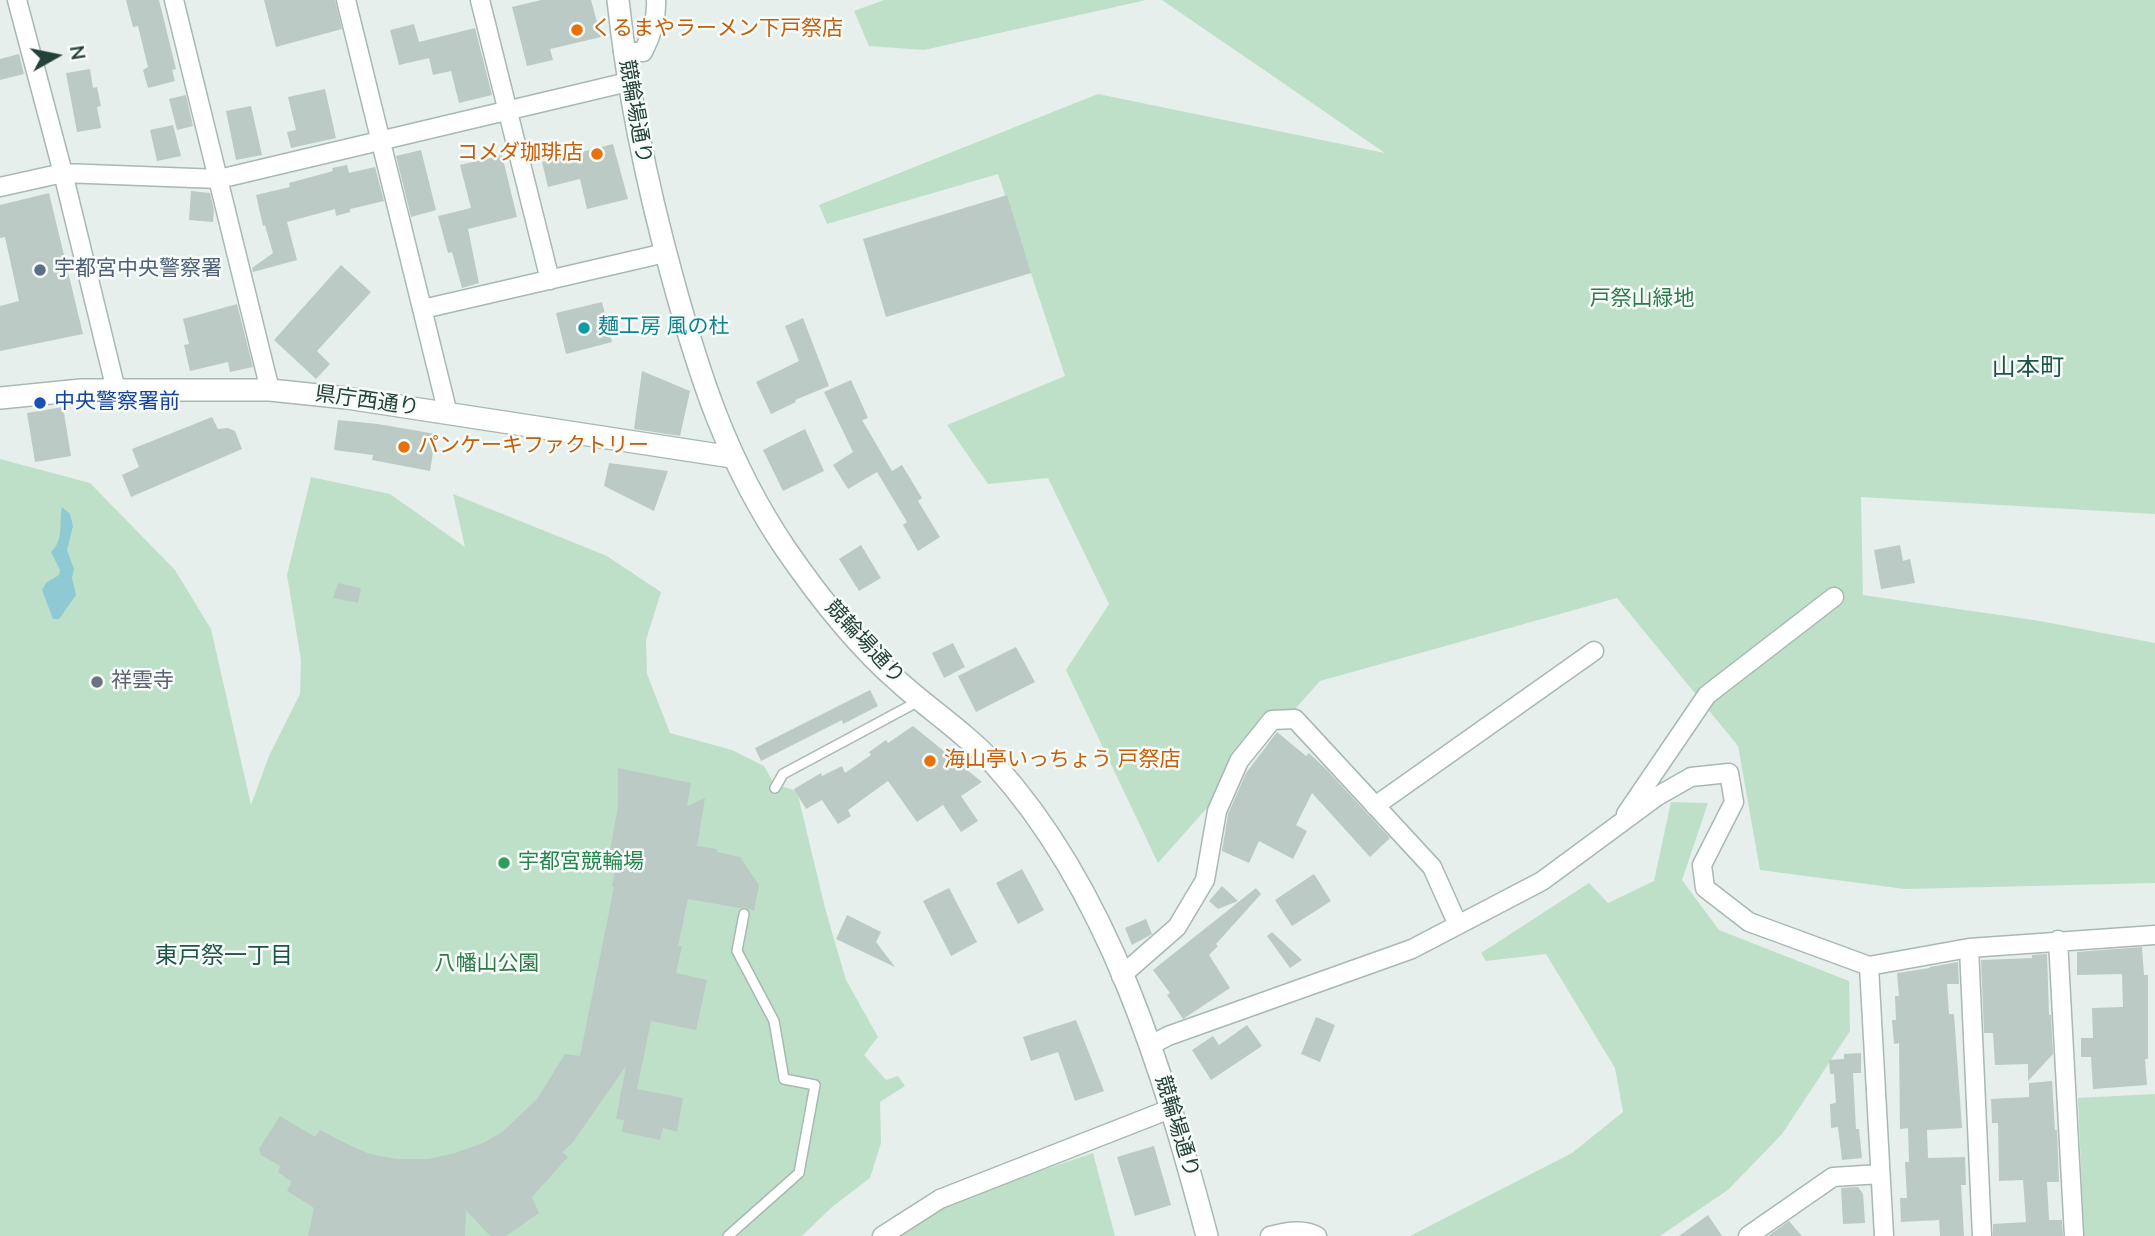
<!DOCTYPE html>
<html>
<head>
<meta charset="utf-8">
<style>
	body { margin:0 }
	#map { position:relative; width:2155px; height:1236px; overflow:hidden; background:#e6efeb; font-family:"Nunito Sans",sans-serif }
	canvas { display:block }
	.north { position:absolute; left:21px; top:21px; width:70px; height:70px; -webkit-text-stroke:5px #f7fbf9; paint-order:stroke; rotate:81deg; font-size:19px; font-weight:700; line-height:28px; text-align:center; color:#24423a }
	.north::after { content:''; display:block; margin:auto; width:24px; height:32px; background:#24423a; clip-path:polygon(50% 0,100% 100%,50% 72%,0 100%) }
</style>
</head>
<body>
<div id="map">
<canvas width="2155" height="1236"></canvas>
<div class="north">N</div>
</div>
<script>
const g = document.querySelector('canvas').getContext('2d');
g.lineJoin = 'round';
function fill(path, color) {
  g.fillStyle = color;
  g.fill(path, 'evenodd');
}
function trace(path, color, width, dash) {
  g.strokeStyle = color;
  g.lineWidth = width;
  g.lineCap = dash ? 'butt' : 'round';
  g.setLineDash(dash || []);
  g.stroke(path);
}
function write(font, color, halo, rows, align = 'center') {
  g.font = font + ' "Nunito Sans","Noto Sans JP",sans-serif';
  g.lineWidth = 5;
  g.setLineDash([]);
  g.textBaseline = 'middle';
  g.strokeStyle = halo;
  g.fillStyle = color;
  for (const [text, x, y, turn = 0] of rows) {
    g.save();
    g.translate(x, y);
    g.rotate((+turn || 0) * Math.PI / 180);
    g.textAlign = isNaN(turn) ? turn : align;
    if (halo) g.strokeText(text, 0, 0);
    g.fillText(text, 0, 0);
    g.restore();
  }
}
fill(new Path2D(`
	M884,0H1146L924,50L869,46L854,11Z
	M1162,0H2155V514L1861,497L1863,595L2040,621L2155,643V883L1905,889L1760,870L1738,746L1617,598L1320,681L1158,863L1066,670L1109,604L1048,478L988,484L947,425L1065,376L998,174L827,224L819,205L1098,94L1385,153Z
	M0,459L90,483L175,570L211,629L251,805L269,756L300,694L301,660L287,575L311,477L390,494L465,547L453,494L607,556L661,592L646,640L647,674L670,733L732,750L764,766L774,784L797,791L825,908L846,980L878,1037L864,1055L886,1080L898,1076L905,1086L880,1102L881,1143L870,1178L832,1207L802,1236H0Z
	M1671,802L1708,803L1682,880L1719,930L1849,981L1850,1031L1782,1134L1728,1190L1660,1236H1410L1572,1153L1623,1112L1615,1068L1546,954L1486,961L1481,953L1589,883L1608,903L1654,881Z
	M2155,1094V1236H2084L2078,1098Z
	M1093,1153L1115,1236H892L937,1206Z`), '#bfe0c8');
fill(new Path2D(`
	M62,507L70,514L73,526L67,550L74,569L72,578L76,595L59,619H53L42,590L46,583L59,575L60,570L51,552C64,541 59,522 62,507Z`), '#8ec9d4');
fill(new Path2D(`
	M126,0H159L176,69L172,70L175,81L148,88L143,70L148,67L138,26L133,27Z
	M264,0H335L342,29L276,47Z
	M541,0H591L601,37L550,49L553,60L527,66L512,7Z
	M414,24L419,42L475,28L492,95L459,103L451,71L433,75L429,58L399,65L390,30Z
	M19,54L24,74L0,80V59Z
	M90,69L93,88L97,87L101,106L97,107L101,128L77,132L66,73Z
	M325,89L336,138L291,148L287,132L296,130L288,97Z
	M186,95L193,126L177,130L169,99Z
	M251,106L262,155L236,160L226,111Z
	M173,125L181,156L157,161L150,130Z
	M613,144L628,199L587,209L580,179L548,187L542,162Z
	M421,150L436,210L411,217L396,156Z
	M502,155L517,217L468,229L479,283L462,288L452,252L448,253L438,216L471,208L460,165Z
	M347,165L349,173L375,167L384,201L350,209V212L336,216L335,209L287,222L297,260L253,272L252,268L273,253L265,225L263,226L256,195L290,187L289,183L333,171L332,168Z
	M191,191L210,193L214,210L213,222L189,220Z
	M49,193L83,334L0,351V306L19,301L5,237L0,238V205Z
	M1007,195L1031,273L886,317L863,239Z
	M341,265L371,292L317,351L330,364L316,379L274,340Z
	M602,302L612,342L566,354L556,313Z
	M237,304L253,367L230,372L228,362L190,371L184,345L189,344L183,319Z
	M803,318L829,386L795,400L796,402L771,414L756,382L799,361L785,326Z
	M642,371L690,391L680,436L634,429Z
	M851,380L868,418L862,420L892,471L902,465L922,498L918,501L940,537L918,551L903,525L907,522L877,472L848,489L833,465L853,452L824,392Z
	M63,407L71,456L35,462L27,413Z
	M212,417L218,429L228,428L235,431L242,449L131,497L122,475L139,467L132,449Z
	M338,420L378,424L436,434L430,471L372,460L373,455L334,450Z
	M805,429L824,471L783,491L763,450Z
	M609,463L668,471L654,511L604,486Z
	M861,545L881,578L859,591L839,559Z
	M1900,545L1903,561L1910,559L1915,583L1881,589L1874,550Z
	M338,583L361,588L358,603L333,598Z
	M953,643L965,667L944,678L932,653Z
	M1016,647L1035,682L976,712L958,676Z
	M870,690L878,706L843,724L842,720L761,761L755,748Z
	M913,726L982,782L961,796L978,821L961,832L943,805L917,822L888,781L848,810L851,816L838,824L822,800L806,809L794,789L821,773L822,776L842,766L845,773L871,755L869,752L886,740L888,743Z
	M1277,732L1306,756L1309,753L1327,770L1390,838L1370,857L1312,793L1296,825L1307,831L1293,859L1259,841L1249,863L1222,851L1228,814L1246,773Z
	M618,768L691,783L687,806L705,798L697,846L717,849V852L740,857L759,885L754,911L745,907L740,908L688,899L678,946H682L676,973L707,980L696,1030L651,1021L637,1089L683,1098L677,1132L663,1128L660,1140L622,1132L624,1120L616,1119L626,1066L573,1142L562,1152L568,1157L532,1197L539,1213L506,1236H490L466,1210L465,1236H308L314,1208L287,1191L292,1182L278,1172L280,1166L261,1155L259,1149L280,1116L315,1137L320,1130L351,1146L370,1154L397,1159H428L455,1153L483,1143L502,1132L537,1099L565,1054L580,1056L614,887L612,886L619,851L610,850L618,806Z
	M1022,869L1044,910L1018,924L996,883Z
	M1314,874L1331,901L1292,926L1275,900Z
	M1222,886L1238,901L1218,909L1209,901Z
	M949,888L977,942L951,956L923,901Z
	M1256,888L1261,894L1216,944L1218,946L1209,955L1230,988L1183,1019L1167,995L1170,993L1153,970Z
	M847,915L881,932L876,942L895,967L836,939Z
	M1146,919L1152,934L1132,945L1125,928Z
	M1272,932L1302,960L1290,968L1267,936Z
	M2142,947L2144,975H2148V1059H2145L2147,1085L2093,1089L2091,1057H2081V1038H2093L2092,1008L2123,1007L2122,974L2077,975V952Z
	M2047,954L2049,1015H2051L2053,1054L2028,1081V1064L1995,1065L1993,1033H1984L1981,960L2032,958V955Z
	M1958,962L1959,984H1947L1949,1014H1954L1962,1128L1927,1130L1928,1158L1965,1157L1966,1185H1961L1964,1236H1940L1939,1220L1901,1222L1900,1198H1907L1905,1162H1909L1908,1128L1900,1129L1899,1043L1894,1044L1892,1020H1896L1895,996H1899L1897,973L1930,968V967Z
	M1316,1017L1335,1025L1320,1062L1301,1054Z
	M1076,1020L1104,1091L1075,1101L1058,1052L1031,1061L1023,1037Z
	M1247,1025L1262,1046L1211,1080L1192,1050L1213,1036L1219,1045Z
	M1861,1053V1073H1853L1856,1129H1859L1862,1158L1842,1160L1838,1127L1831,1128L1830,1104L1836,1103L1834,1074H1830L1829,1060L1844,1059V1054Z
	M2052,1081L2055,1130H2057L2059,1182H2047L2049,1220H2062L2063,1236H1993V1224L2026,1222L2023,1180L1999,1181L1998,1123H1992L1991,1099L2029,1097V1083Z
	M1154,1146L1171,1205L1135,1216L1117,1157Z
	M1858,1187L1863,1194L1865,1223L1843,1224L1841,1188Z
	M1708,1215L1722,1236H1679Z
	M1789,1221L1802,1236H1768Z`), '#bbcac4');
const service = new Path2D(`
	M775,788L783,774L919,701
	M728,1236L799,1173L815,1085L784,1079L774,1021L737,951L744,914`);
const minor = new Path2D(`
	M17,0L63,173L116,390
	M174,0L270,390
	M346,0L448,414
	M480,0L550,280
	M623,52H643C652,35 657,19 656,0
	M0,187L63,173L219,179L628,82
	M423,309L665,253
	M1375,806L1594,651
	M1626,814L1707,695L1834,597
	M2058,940L2074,1236
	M1969,948L1982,1236
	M1869,966L1884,1236
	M1121,976L1177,927L1205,880L1217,811L1239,761L1272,720L1295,719L1432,867L1458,925
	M1151,1045L1168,1036L1412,949L1542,881L1656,797L1691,777L1729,773L1734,802L1702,865L1705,888L1749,922L1869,966L1969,948L2155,935
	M882,1236L940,1199L1170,1109
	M1270,1236C1285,1232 1303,1228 1317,1236
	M1748,1236L1833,1177L1880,1174`);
const tertiary = new Path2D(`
	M618,0C628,94 647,185 672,276C699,375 727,462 785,548C818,596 855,644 899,682C930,710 967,734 995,765C1110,892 1164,1074 1207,1236
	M0,398L81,390H270L347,398L732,457`);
trace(service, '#a8b8b2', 12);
trace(minor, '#a8b8b2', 21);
trace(tertiary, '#a8b8b2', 24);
trace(service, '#fff', 9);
trace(minor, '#fff', 18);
trace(tertiary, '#fff', 21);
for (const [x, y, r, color] of [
	[577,30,7,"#e8710a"],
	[597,154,7,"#e8710a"],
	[40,270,7,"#5c6f8a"],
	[584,328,7,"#0f9aa8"],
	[40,403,7,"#1a4fb4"],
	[404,447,7,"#e8710a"],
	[97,682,7,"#6b7280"],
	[930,761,7,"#e8710a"],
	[504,863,7,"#2e9e5b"]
]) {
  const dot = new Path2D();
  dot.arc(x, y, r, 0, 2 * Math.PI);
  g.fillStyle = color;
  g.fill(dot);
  trace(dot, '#f7fbf9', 2.5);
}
write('21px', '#c56008', '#f7fbf9', [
	["くるまやラーメン下戸祭店",591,30],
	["コメダ珈琲店",583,154,"right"],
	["パンケーキファクトリー",418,447],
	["海山亭いっちょう 戸祭店",944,761]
], 'left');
write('21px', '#24423a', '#f7fbf9', [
	["競輪場通り",634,112,80],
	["県庁西通り",367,402,8],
	["競輪場通り",864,643,47],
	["競輪場通り",1176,1127,73]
]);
write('21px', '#4e5e75', '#f7fbf9', [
	["宇都宮中央警察署",54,270]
], 'left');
write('21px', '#2d7a4b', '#f7fbf9', [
	["戸祭山緑地",1642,300],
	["八幡山公園",487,965]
]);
write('21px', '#0d838f', '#f7fbf9', [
	["麺工房 風の杜",598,328]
], 'left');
write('21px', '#164399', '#f7fbf9', [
	["中央警察署前",54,403]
], 'left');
write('21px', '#5b616d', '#f7fbf9', [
	["祥雲寺",111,682]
], 'left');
write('21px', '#27864d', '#f7fbf9', [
	["宇都宮競輪場",518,863]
], 'left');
write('23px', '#1f5548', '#f7fbf9', [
	["東戸祭一丁目",224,957]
]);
write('24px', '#1f5548', '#f7fbf9', [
	["山本町",2028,369]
]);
</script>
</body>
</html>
